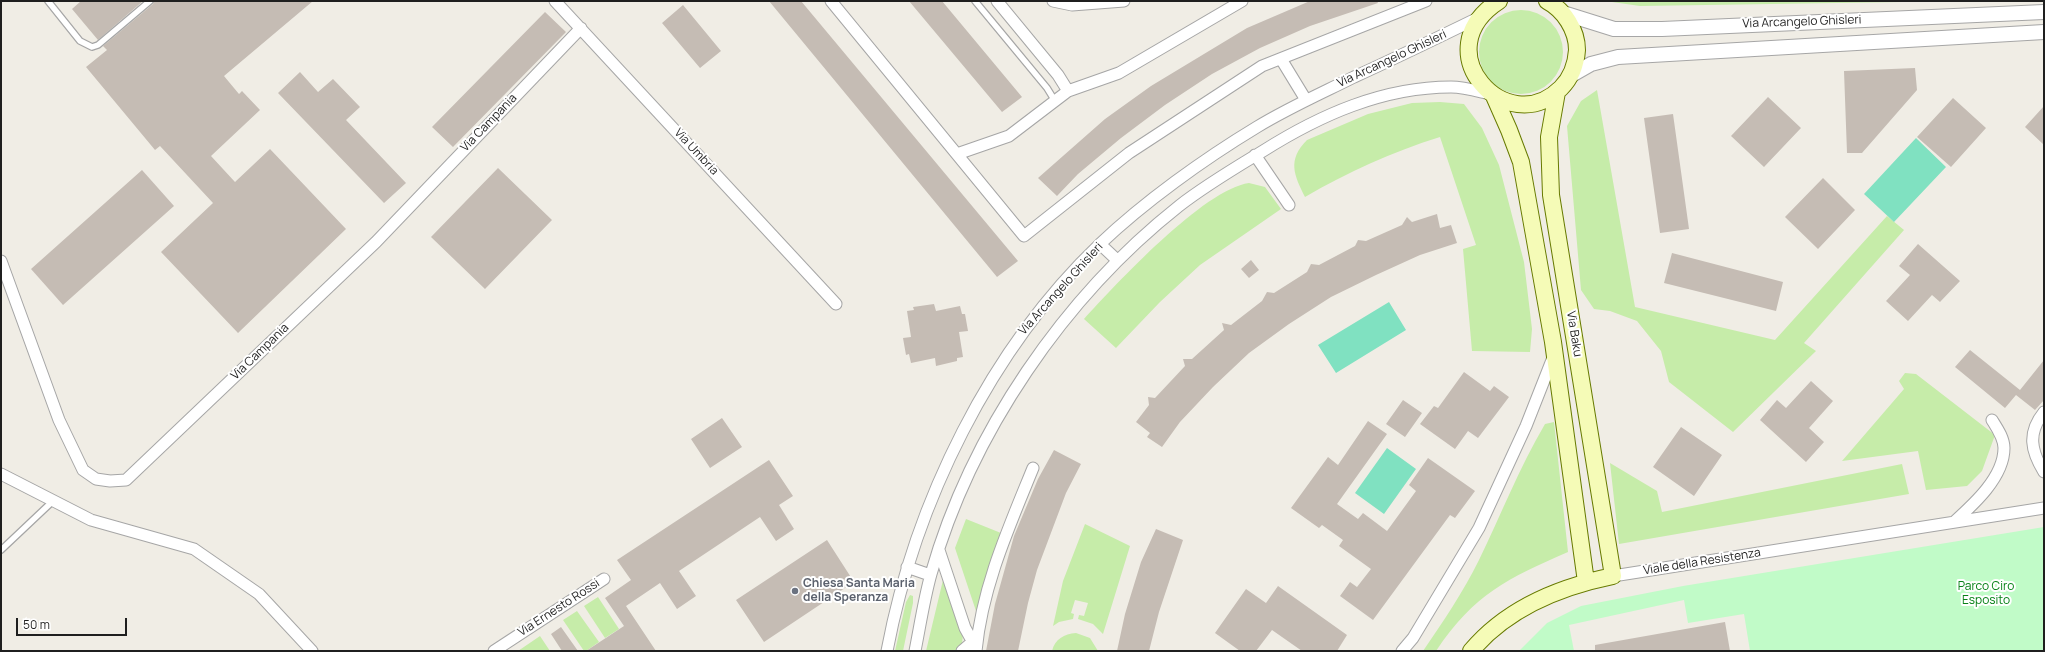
<!DOCTYPE html>
<html>
<head>
<meta charset="utf-8">
<style>
	body { margin:0 }
	#map { position:relative; width:2045px; height:652px; overflow:hidden; background:#f0ede5; font-family:Manrope,sans-serif }
	canvas { display:block }
	.frame { position:absolute; inset:0; border:2px solid #1f1f1f; pointer-events:none }
	.scale { position:absolute; left:16px; top:618px; width:111px; height:18px; box-sizing:border-box; border:2px solid #1f1f1f; border-top:0; padding-left:5px; font-size:12px; line-height:14px; white-space:nowrap; color:#1f1f1f; -webkit-text-stroke:3px #fff; paint-order:stroke }
</style>
</head>
<body>
<div id="map">
<canvas width="2045" height="652"></canvas>
<div class="frame"></div>
<div class="scale">50 m</div>
</div>
<script>
const g = document.querySelector('canvas').getContext('2d');
g.lineJoin = 'round';
function fill(path, color) {
  g.fillStyle = color;
  g.fill(path, 'evenodd');
}
function trace(path, color, width, dash) {
  g.strokeStyle = color;
  g.lineWidth = width;
  g.lineCap = dash ? 'butt' : 'round';
  g.setLineDash(dash || []);
  g.stroke(path);
}
function write(font, color, halo, rows, align = 'center') {
  g.font = font + ' Manrope,sans-serif';
  g.lineWidth = 4;
  g.setLineDash([]);
  g.textBaseline = 'middle';
  g.strokeStyle = halo;
  g.fillStyle = color;
  for (const [text, x, y, turn = 0] of rows) {
    g.save();
    g.translate(x, y);
    g.rotate((+turn || 0) * Math.PI / 180);
    g.textAlign = isNaN(turn) ? turn : align;
    if (halo) g.strokeText(text, 0, 0);
    g.fillText(text, 0, 0);
    g.restore();
  }
}
fill(new Path2D(`
	M1605,1H1968L1640,6Z
	M1479 52a42 42 0 1 1 84 0a42 42 0 1 1-84 0Z
	M1597,90L1635,307L1775,340L1887,216L1904,230L1804,343L1816,351L1733,432L1669,382L1661,351L1637,321L1610,311L1594,309L1581,290L1567,126L1581,101Z
	M1440,102L1464,104L1482,128L1499,165L1524,262L1532,329L1530,352L1472,351L1463,249L1476,245L1440,137C1392,152 1348,172 1305,197C1294,175 1287,160 1307,140L1368,114L1412,103Z
	M1249,183L1265,187L1281,209L1200,265L1160,302L1116,348L1084,319C1116,284 1204,189 1249,183Z
	M1905,373L1916,374L1995,435L1982,471L1967,486L1926,490L1918,451L1842,461L1904,389L1899,381Z
	M1554,422L1568,552C1508,578 1474,594 1436,651H1423C1443,622 1463,592 1479,560C1501,515 1519,468 1545,424Z
	M1610,463L1657,491L1662,512L1902,464L1909,494L1619,544Z
	M966,519L1001,533L977,614L955,548Z
	M1085,524L1130,546L1103,634L1093,624L1078,619L1079,615L1084,616L1088,603L1075,600L1071,613L1074,614L1073,619L1059,622L1053,626L1063,581Z
	M943,580H946L963,634L962,644L956,651H926Z
	M910,595L913,596V603L903,651H895L906,602Z
	M598,597L619,629L605,638L584,606Z
	M577,611L599,642L586,651H584L563,620Z
	M1076,633L1090,638L1098,651H1052C1055,639 1064,634 1076,633Z
	M540,636L550,651H518Z`), '#c6eca9');
fill(new Path2D(`
	M2044,527V651H1750L1744,614L1688,623L1684,600L1569,625L1574,651H1519L1547,623L1581,606L1683,586Z`), '#c1fbc8');
fill(new Path2D(`
	M1916,138L1946,167L1894,222L1864,194Z
	M1389,302L1406,330L1336,373L1318,345Z
	M1387,448L1416,469L1384,514L1355,493Z`), '#80e1c1');
fill(new Path2D(`
	M81,1H143L98,40L72,9Z
	M154,1H313L224,76L239,94L242,91L260,110L211,156L235,182L270,149L346,229L238,333L161,252L213,203L160,146L155,150L86,67L107,50L103,46L153,4Z
	M769,1H801L1018,261L997,277Z
	M909,1H942L1022,97L1002,112Z
	M1310,1H1377L1378,3L1310,26L1260,48L1212,74L1165,105L1121,138L1078,174L1057,196L1038,178L1105,119L1151,86L1247,28Z
	M683,5L721,51L700,68L662,23Z
	M545,12L566,32L453,147L432,127Z
	M1915,68L1917,90L1862,153H1847L1844,71Z
	M300,72L318,92L333,79L360,107L346,120L406,183L384,203L278,93Z
	M1768,97L1801,128L1764,167L1731,136Z
	M1953,98L1986,128L1951,167L1917,137Z
	M2044,106V145L2025,127Z
	M1673,114L1689,229L1660,233L1644,118Z
	M498,168L552,220L485,289L431,237Z
	M142,170L174,206L63,305L31,269Z
	M1823,178L1855,210L1818,249L1785,217Z
	M1437,214L1440,228L1451,225L1457,243L1420,255L1376,275L1331,297L1289,324L1249,353L1213,387L1180,422L1162,447L1147,437L1150,433L1136,422L1149,405L1148,397L1155,398L1185,366L1183,359H1192L1224,330L1222,323L1231,325L1262,301L1267,292L1274,293L1307,272L1311,264L1319,265L1355,246L1358,240L1366,241L1402,225L1407,217L1412,222Z
	M1918,244L1960,281L1940,302L1932,295L1908,321L1886,301L1910,275L1899,266Z
	M1672,253L1783,282L1776,311L1664,283Z
	M1251,260L1259,270L1249,278L1241,269Z
	M934,304L936,311L960,306L962,314H965L968,331L959,332L963,357L957,358V361L936,366L935,358L911,363L909,354L906,355L903,338L911,337L907,311L914,310L913,307Z
	M1970,350L2020,390L2044,360V400L2035,410L2016,395L2005,408L1955,367Z
	M1464,372L1490,391L1494,386L1509,397L1478,438L1468,431L1455,449L1420,424L1434,406L1438,408Z
	M1811,381L1833,401L1809,428L1824,442L1806,462L1760,420L1777,400L1786,408Z
	M1403,400L1422,413L1405,437L1386,424Z
	M722,418L742,447L710,468L691,439Z
	M1368,421L1387,434L1337,504L1358,519L1363,513L1387,531L1416,491L1409,485L1428,458L1475,491L1455,518L1450,515L1373,620L1340,596L1350,582L1357,587L1371,569L1339,546L1343,540L1322,525L1319,528L1291,508L1328,457L1338,465Z
	M1681,427L1722,455L1694,496L1653,467Z
	M1054,450L1081,464L1066,493L1037,570L1028,603L1018,651H986L995,604L1014,536L1038,479Z
	M769,460L793,496L779,505L794,529L776,541L760,517L679,571L696,596L677,609L660,583L626,606L656,651H586L624,626L605,598L631,580L617,560Z
	M1156,529L1183,540L1159,612L1149,651H1117L1125,614L1141,562Z
	M827,540L854,582L764,642L736,600Z
	M1278,586L1347,635L1337,651H1302L1272,630L1256,651H1240L1215,633L1246,589L1266,603Z
	M1725,622L1730,651H1595V645Z
	M561,627L578,651H562L551,634Z`), '#c5bcb4');
const service = new Path2D(`
	M48,1L80,41L92,47L98,45L150,1
	M975,1L1047,88L1055,101
	M1,550L54,500`);
const minor = new Path2D(`
	M555,1L836,304
	M831,1L1024,236L1129,153L1262,66L1426,1
	M997,1L1058,75L1068,91
	M1053,1L1072,5L1124,1
	M1281,59L1306,100
	M957,154L1009,136L1068,91L1119,73L1242,1
	M1255,155L1289,205
	M1100,244L1117,260
	M1,261L59,420L83,470L96,479L110,481L126,480L376,242L581,28
	M2044,412C2027,433 2031,451 2044,472
	M1,474L91,520L194,549L259,594L312,651
	M1954,522C1974,504 2004,477 2004,448C2004,438 1997,428 1992,420
	M939,550L965,628L970,637L977,638
	M907,567L930,575
	M1613,576L2044,508
	M494,651L604,579
	M887,651C915,503 990,349 1100,244C1144,202 1204,159 1257,127C1288,108 1322,93 1354,77C1396,58 1437,38 1478,18
	M915,651C920,626 924,599 931,574C971,433 1064,297 1179,206C1206,185 1235,168 1263,151C1320,115 1383,87 1451,87C1464,87 1477,91 1490,94
	M962,651L969,645H976
	M976,651C982,587 1009,527 1033,468
	M1402,651L1413,638L1479,528L1526,426L1554,355`);
const tertiary = new Path2D(`
	M1563,13L1614,29H1662L2044,12
	M1570,76L1591,64L1618,57L2044,32`);
const secondary = new Path2D(`
	M1499,1C1423,50 1507,142 1561,88C1571,78 1576,65 1577,50C1577,30 1564,10 1547,1
	M1494,96L1509,130L1521,162L1553,342L1586,582
	M1471,651C1507,608 1559,587 1613,576L1551,195L1549,137L1557,92`);
trace(service, '#a6a6a6', 8);
trace(minor, '#a6a6a6', 13);
trace(tertiary, '#a6a6a6', 16);
trace(secondary, '#677a01', 18);
trace(service, '#fff', 5.5);
trace(minor, '#fff', 11);
trace(tertiary, '#fff', 14);
trace(secondary, '#f5fbb7', 16);
for (const [x, y, r, color] of [
	[795,591,4,"#6b7280"]
]) {
  const dot = new Path2D();
  dot.arc(x, y, r, 0, 2 * Math.PI);
  g.fillStyle = color;
  g.fill(dot);
  trace(dot, '#fff', 1.5);
}
write('12px', '#1f1f1f', '#fff', [
	["Via Arcangelo Ghisleri",1802,22,-2],
	["Via Arcangelo Ghisleri",1392,59,-25],
	["Via Campania",489,123,-46],
	["Via Umbria",696,152,47],
	["Via Arcangelo Ghisleri",1061,289,-48],
	["Via Baku",1574,334,81],
	["Via Campania",260,352,-44],
	["Viale della Resistenza",1702,562,-9],
	["Via Ernesto Rossi",559,608,-33]
]);
write('bold 12px', '#5b616d', '#fff', [
	["Chiesa Santa Maria",803,584],
	["della Speranza",803,598]
], 'left');
write('12px', '#088218', '#fff', [
	["Parco Ciro",1986,587],
	["Esposito",1986,601]
]);
</script>
</body>
</html>
